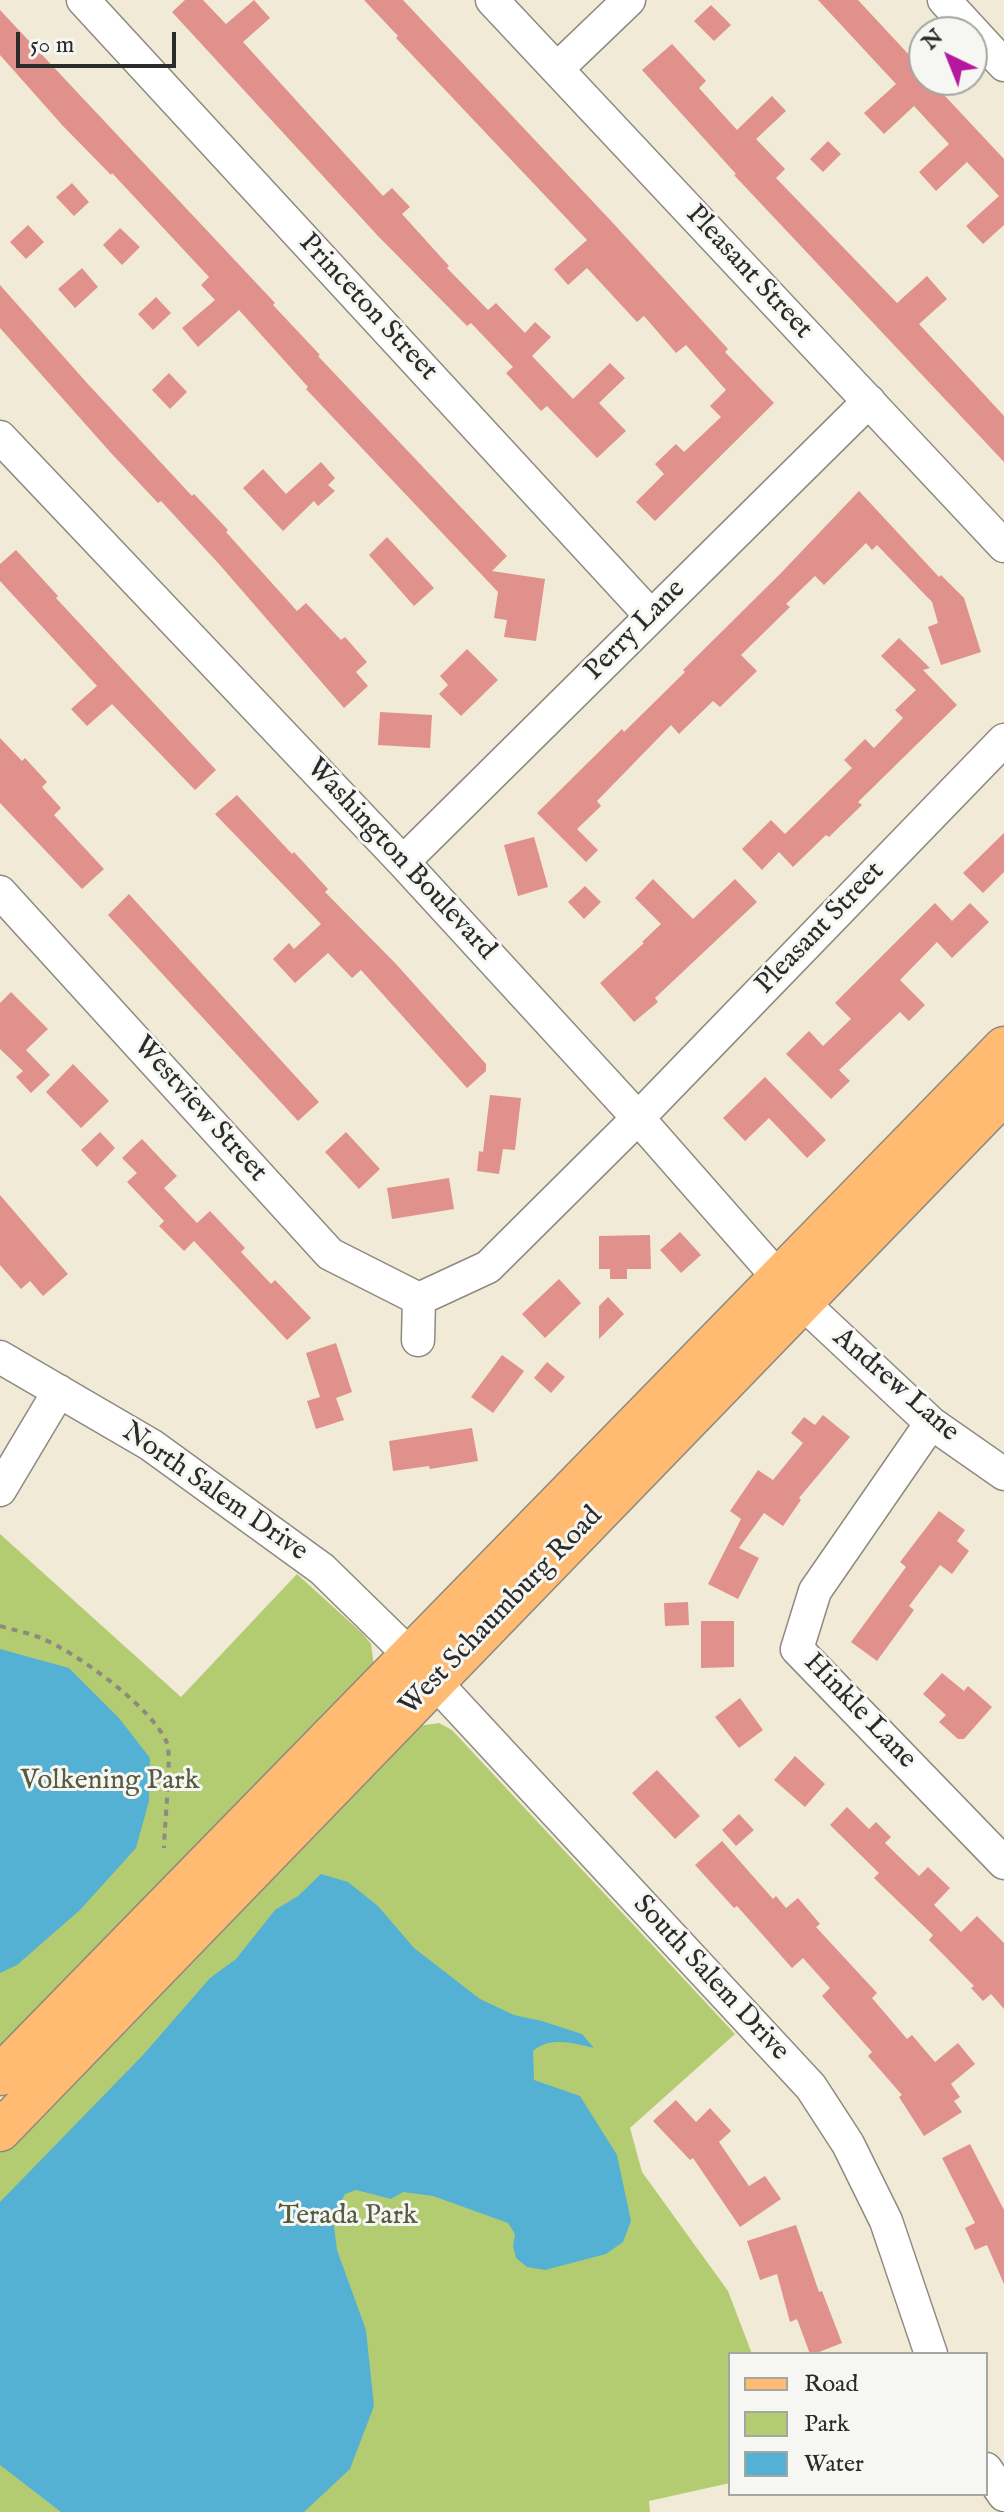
<!DOCTYPE html>
<html>
<head>
<meta charset="utf-8">
<style>
	body { margin:0 }
	#map { position:relative; width:1004px; height:2512px; overflow:hidden; background:#f1ead6; font-family:"IM FELL English",serif }
	canvas { display:block }
	.legend { position:absolute; left:728px; top:2352px; width:260px; height:144px; box-sizing:border-box; background:#f6f6f2; border:2px solid #a5a5a2; margin:0; padding:10px 14px; list-style:none; font-size:24px; color:#2b2b2b }
	.legend li { display:flex; align-items:center; gap:16px; height:40px }
	.legend b { width:40px; border:2px solid #a5a5a2 }
	.north { position:absolute; left:908px; top:16px; width:80px; height:80px; box-sizing:border-box; background:#f6f6f2; border:2px solid #a5a5a2; border-radius:50%; rotate:317deg; font-size:22px; font-weight:700; line-height:32px; text-align:center; color:#2b2b2b }
	.north::after { content:''; display:block; margin:auto; width:28px; height:36px; background:#b5179e; clip-path:polygon(50% 0,100% 100%,50% 72%,0 100%) }
	.scale { position:absolute; left:16px; top:32px; width:160px; height:36px; box-sizing:border-box; border:4px solid #2b2b2b; border-top:0; padding-left:10px; font-size:24px; line-height:28px; white-space:nowrap; color:#2b2b2b; -webkit-text-stroke:6px #f6f6f2; paint-order:stroke }
</style>
</head>
<body>
<div id="map">
<canvas width="1004" height="2512"></canvas>
<ul class="legend">
<li><b style="height:10px;background:#febb71"></b>Road</li>
<li><b style="height:22px;background:#b4cc71"></b>Park</li>
<li><b style="height:22px;background:#55b1d3"></b>Water</li>
</ul>
<div class="north">N</div>
<div class="scale">50 m</div>
</div>
<script>
const g = document.querySelector('canvas').getContext('2d');
g.lineJoin = 'round';
function fill(path, color) {
  g.fillStyle = color;
  g.fill(path, 'evenodd');
}
function trace(path, color, width, dash) {
  g.strokeStyle = color;
  g.lineWidth = width;
  g.lineCap = dash ? 'butt' : 'round';
  g.setLineDash(dash || []);
  g.stroke(path);
}
function write(font, color, halo, rows, align = 'center') {
  g.font = font + ' "IM FELL English",serif';
  g.lineWidth = 6;
  g.setLineDash([]);
  g.textBaseline = 'middle';
  g.strokeStyle = halo;
  g.fillStyle = color;
  for (const [text, x, y, turn = 0] of rows) {
    g.save();
    g.translate(x, y);
    g.rotate((+turn || 0) * Math.PI / 180);
    g.textAlign = isNaN(turn) ? turn : align;
    if (halo) g.strokeText(text, 0, 0);
    g.fillText(text, 0, 0);
    g.restore();
  }
}
fill(new Path2D(`
	M0,1534L181,1697L297,1574L363,1634L371,1644L374,1666L0,2054Z
	M439,1723L452,1730L735,2034L630,2128L642,2172L728,2291L752,2354H730V2483L649,2501L650,2512H0V2151L407,1733L418,1726Z`), '#b4cc71');
fill(new Path2D(`
	M0,1649L69,1668L119,1718L150,1758L149,1801L136,1848L80,1910L17,1965L0,1973Z
	M321,1874L348,1882L378,1906L414,1948L480,1999L514,2015L542,2021L582,2034L594,2048C573,2043 550,2036 533,2051L534,2080L580,2096L617,2155L631,2221L623,2242L606,2254L545,2270L527,2267L516,2258L513,2246L515,2234L508,2223L433,2196L403,2192L391,2199L356,2190L345,2194L333,2218L337,2250L366,2330L374,2406L350,2469L304,2512H61L0,2465V2202L143,2055L210,1978L236,1959L275,1910L298,1896Z`), '#55b1d3');
fill(new Path2D(`
	M185,0H203L226,24L254,0L270,18L243,42L383,196L392,188L410,207L402,214L449,266L447,268L488,310L496,303L525,333L535,322L551,337L532,356L573,399L610,363L625,378L599,403L626,431L597,458L547,406L541,411L506,373L513,367L471,323L467,326L378,236L172,12Z
	M364,0H403L613,223L728,349L725,352L774,403L655,521L636,502L664,474L655,464L676,444L684,452L721,417L710,406L726,390L686,345L676,353L644,316L637,322L587,268L568,285L554,269L587,240L396,38L398,36Z
	M818,0H858L924,71V80H930L1004,159V225L983,244L966,226L999,196L967,162L936,191L919,172L949,144L914,106L884,134L864,113L896,84Z
	M711,5L731,25L714,41L694,21Z
	M0,10L275,303L273,305L320,355L318,356L507,556L492,571L545,579L536,641L504,637L507,620L494,618L498,592L306,389L308,387L239,310L198,347L182,328L215,300L201,285L209,277L112,173L111,175L63,126L0,55Z
	M672,44L706,81L699,88L737,130L772,96L786,111L756,139L785,169L776,178L897,303L927,276L947,299L919,324L1004,416V462L734,175L736,174L642,70Z
	M828,141L841,154L823,172L810,159Z
	M72,183L89,202L74,216L56,197Z
	M28,225L44,242L26,259L10,242Z
	M120,228L140,247L122,265L103,245Z
	M82,268L98,287L75,308L58,289Z
	M0,285L87,383L192,496L194,494L228,530L226,532L297,611L306,603L341,640L345,637L367,662L356,672L368,686L344,708L219,564L161,501L158,503L111,453L0,328Z
	M156,297L171,313L153,330L138,314Z
	M169,373L187,392L170,409L152,390Z
	M321,462L335,478L328,485L335,491L318,506L314,501L283,531L243,488L263,469L286,494Z
	M859,491L939,577L941,575L964,598L981,652L941,665L928,627L938,623L932,602L877,545L872,550L866,543L824,585L815,576L786,604L790,607L741,655L757,671L720,707L713,701L679,734L671,725L597,801L601,806L577,829L598,850L586,862L537,813L622,729L624,732L685,672L683,670L781,573Z
	M387,537L434,588L414,606L369,555Z
	M16,550L58,596L56,598L216,770L195,790L112,704L87,726L71,709L97,686L0,581V564Z
	M899,638L930,668L923,670L957,705L858,802L862,805L829,837L826,835L793,867L779,852L762,870L742,849L771,820L785,834L852,768L844,760L865,739L874,748L903,718L895,710L916,690L881,656Z
	M467,649L498,680L461,716L439,694L448,685L440,676Z
	M380,712L432,715L430,748L378,745Z
	M0,738L22,761L25,758L47,782L42,787L61,808L54,815L104,869L82,889L0,803Z
	M237,795L292,854L294,852L328,889L325,892L396,964L486,1064V1071L467,1088L361,970L352,978L328,953L295,983L273,959L289,943L294,949L321,924L215,814Z
	M1004,833V872L983,893L963,873Z
	M534,837L548,887L518,896L504,845Z
	M653,879L693,919L735,879L757,902L655,998L658,1002L634,1022L600,983L644,943L642,942L661,924L635,898Z
	M585,886L601,902L584,919L568,902Z
	M129,894L319,1102L298,1121L108,915Z
	M935,903L952,921L970,903L989,922L952,958L937,942L900,980L925,1005L909,1021L900,1012L839,1070L850,1081L831,1099L786,1054L809,1031L823,1046L851,1019L835,1003Z
	M11,992L48,1029L26,1050L50,1075L31,1093L16,1077L23,1071L0,1049V1003Z
	M73,1064L109,1101L81,1128L46,1092Z
	M765,1077L826,1140L807,1158L769,1118L745,1141L723,1118Z
	M490,1095L521,1098L515,1150L503,1149L499,1174L477,1171L479,1151L483,1152Z
	M100,1132L115,1148L97,1167L81,1150Z
	M346,1132L380,1169L359,1189L325,1152Z
	M142,1139L177,1176L164,1188L197,1223L210,1211L245,1248L241,1252L271,1284L275,1280L311,1318L287,1340L194,1241L184,1251L159,1226L164,1221L127,1182L137,1173L122,1158Z
	M449,1178L454,1209L392,1219L387,1188Z
	M0,1195L68,1274L43,1296L30,1281L21,1289L0,1265Z
	M680,1232L701,1255L681,1273L660,1250Z
	M650,1235L651,1269H627V1279H610V1269H599V1236Z
	M559,1279L581,1303L545,1338L522,1314Z
	M608,1297L624,1314L599,1339V1306Z
	M336,1343L352,1392L336,1398L344,1420L316,1429L307,1401L320,1397L306,1353Z
	M502,1355L524,1371L493,1413L471,1397Z
	M547,1362L565,1377L551,1393L534,1378Z
	M823,1415L850,1437L799,1498L801,1500L783,1526L764,1513L739,1548L759,1558L738,1599L708,1584L741,1519L730,1511L758,1470L773,1480L803,1443L791,1433L804,1417L815,1425Z
	M472,1428L478,1461L430,1469L429,1466L393,1471L389,1441Z
	M939,1511L965,1530L957,1541L969,1551L952,1574L940,1565L909,1606L914,1610L877,1661L851,1642L906,1567L900,1562Z
	M688,1602L689,1625L665,1626L664,1603Z
	M701,1621H734V1667L701,1668Z
	M942,1673L964,1691L968,1686L992,1707L964,1739H958L939,1722L946,1715L923,1694Z
	M740,1698L763,1730L739,1748L715,1717Z
	M795,1756L825,1784L805,1807L774,1780Z
	M657,1770L700,1816L675,1839L632,1793Z
	M847,1807L869,1829L876,1822L891,1837L885,1843L919,1876L928,1867L950,1888L934,1905L961,1932L977,1916L1004,1943V2009L991,1994L983,2001L971,1988L974,1986L929,1940L933,1935L874,1878L879,1873L830,1825Z
	M739,1814L754,1830L736,1846L722,1830Z
	M722,1841L773,1899L776,1896L786,1908L798,1898L820,1924L816,1927L877,1993L872,1998L907,2039L912,2035L935,2062L958,2043L975,2064L951,2084L960,2097L954,2101L962,2112L924,2136L899,2097L902,2095L868,2056L872,2052L822,1996L830,1988L803,1958L792,1968L737,1906L734,1908L695,1865Z
	M676,2100L696,2122L710,2108L731,2131L719,2142L749,2186L765,2176L781,2199L740,2227L693,2158L690,2160L653,2121Z
	M970,2144L1004,2210V2284L987,2245L975,2250L965,2228L975,2223L942,2158Z
	M796,2225L819,2292L822,2291L842,2343L814,2354H810L797,2319L790,2322L777,2274L760,2280L747,2241Z`), '#e0918b');
const minor = new Path2D(`
	M83,0L651,616
	M492,0L1004,546
	M944,0L1004,65
	M557,69L629,0
	M0,437L403,862L638,1118L791,1292L931,1423L1004,1474
	M403,862L869,401
	M0,892L330,1254L419,1299L418,1340
	M419,1299L488,1267L638,1118L1004,740
	M0,1357L151,1445L322,1569L409,1654L811,2087L848,2144L886,2221L931,2354
	M931,1423L815,1591L797,1649L1004,1863
	M0,1490L59,1391
	M986,2469L1004,2495`);
const major = new Path2D(`
	M0,2075L1004,1047
	M0,2131L1004,1094`);
trace(minor, '#8e8a80', 35);
trace(major, '#8e8a80', 43);
trace(new Path2D(`
	M0,1626C14,1630 28,1633 41,1638C77,1653 152,1707 167,1743C172,1755 164,1830 164,1848`), '#8e8a80', 4, [6, 6]);
trace(minor, '#fff', 32);
trace(major, '#febb71', 40);
write('28px', '#2b2b2b', '#f6f6f2', [
	["Pleasant Street",748,273,47],
	["Princeton Street",367,308,47],
	["Perry Lane",636,631,-45],
	["Washington Boulevard",400,860,47],
	["Pleasant Street",821,929,-46],
	["Westview Street",199,1110,48],
	["Andrew Lane",895,1386,41],
	["North Salem Drive",214,1493,35],
	["West Schaumburg Road",502,1612,-46],
	["Hinkle Lane",859,1712,46],
	["South Salem Drive",710,1979,47]
]);
write('28px', '#545b40', '#f6f6f2', [
	["Volkening Park",110,1782],
	["Terada Park",348,2217]
]);
</script>
</body>
</html>
